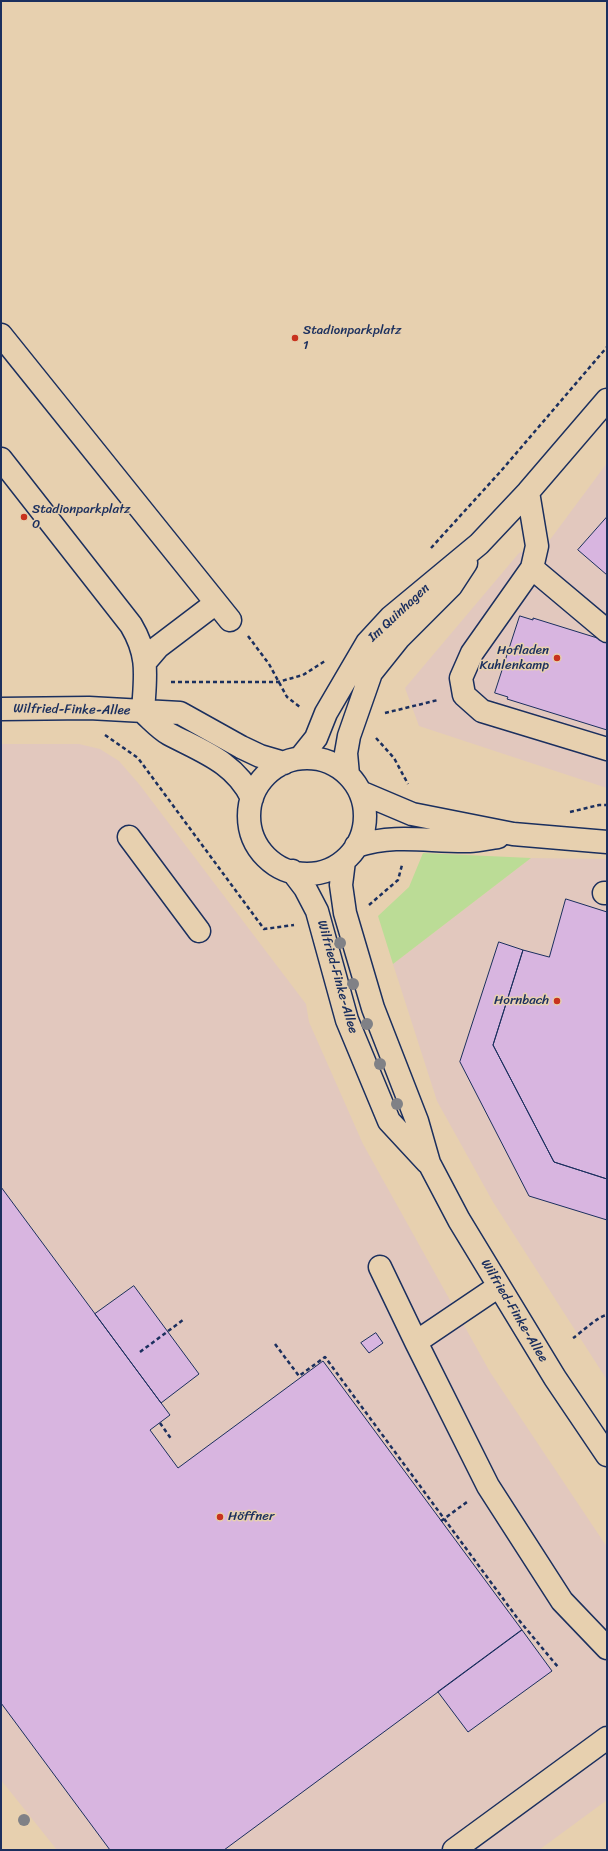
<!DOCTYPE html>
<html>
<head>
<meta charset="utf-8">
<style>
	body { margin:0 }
	#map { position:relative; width:608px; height:1851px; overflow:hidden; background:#e7d0af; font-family:Sriracha,sans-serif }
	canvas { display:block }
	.frame { position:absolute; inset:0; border:2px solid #1b2f5e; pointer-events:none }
</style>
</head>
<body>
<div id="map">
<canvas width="608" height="1851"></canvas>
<div class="frame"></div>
</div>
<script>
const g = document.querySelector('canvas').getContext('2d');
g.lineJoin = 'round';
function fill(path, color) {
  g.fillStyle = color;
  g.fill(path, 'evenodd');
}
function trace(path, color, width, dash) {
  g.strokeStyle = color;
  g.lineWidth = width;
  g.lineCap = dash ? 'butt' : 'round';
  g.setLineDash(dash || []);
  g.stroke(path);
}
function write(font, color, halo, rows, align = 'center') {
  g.font = font + ' Sriracha,sans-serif';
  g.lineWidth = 3;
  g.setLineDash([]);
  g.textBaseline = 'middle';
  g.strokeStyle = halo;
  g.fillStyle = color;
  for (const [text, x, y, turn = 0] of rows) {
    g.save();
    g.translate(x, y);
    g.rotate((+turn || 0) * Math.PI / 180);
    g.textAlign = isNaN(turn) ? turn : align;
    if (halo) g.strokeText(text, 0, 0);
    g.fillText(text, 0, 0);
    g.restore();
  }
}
fill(new Path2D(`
	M607,463V788L419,726L405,688L519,553L549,541Z
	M1,744H79L100,749L119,761L139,784L306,1004L309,1022L363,1144L490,1372L607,1547V1800L539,1850H57L1,1780Z
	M531,858L607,859V1380L493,1202L437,1101L393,964Z`), '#e2c8be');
fill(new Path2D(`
	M423,853L531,858L393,964L378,916L409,887Z`), '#bbdc96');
const building = new Path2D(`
	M607,517V575L578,550Z
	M520,616L533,620V618L607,641V730L507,699L508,697L495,693Z
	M566,899L607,912V1179L554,1162L493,1045L523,950L549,957Z
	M499,942L523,950L493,1045L554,1162L607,1179V1220L529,1196L460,1062Z
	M1,1187L170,1415L150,1430L178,1468L323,1361L522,1630L224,1850H110L1,1703Z
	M134,1286L199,1374L161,1403L95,1314Z
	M376,1333L383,1343L369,1353L361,1343Z
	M522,1630L552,1671L468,1732L438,1692Z`);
fill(building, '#d8b5e0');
trace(building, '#1b2f5e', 1);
const minor = new Path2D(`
	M1,335L230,620
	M1,459L131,625C150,657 145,677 143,712
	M528,492L537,546L532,568L472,653L461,678L464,695L482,711L607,749
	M532,568L607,631
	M146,661L158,647L216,603
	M1,709L89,708L180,713L241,747L260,756L284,763
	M143,712C151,719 160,729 169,734C201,751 235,762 252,798
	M300,758L316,738L326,713L367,643L391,617L479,544L528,492L607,400
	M249 816a58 58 0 1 1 116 0a58 58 0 1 1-116 0Z
	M348,775L346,753L349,736L371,673L399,638L451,586L466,563
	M360,792L412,814L513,834L607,842
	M129,837L199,931
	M356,846C398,833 428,842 470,841C479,841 489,838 498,837
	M344,861L341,885L345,913L373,1008L417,1121L429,1163L459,1220L555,1378L607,1455
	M292,871L305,888L317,911L347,1020L389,1121L427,1162
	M604,893H607
	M380,1267L416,1342L488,1486L562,1601L607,1648
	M416,1342L499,1286
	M454,1850L607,1738`);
trace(minor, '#1b2f5e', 25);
trace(new Path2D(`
	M431,548L501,471L607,347
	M248,636L269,664L287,697L300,707
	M171,682H278L303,675L325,661
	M385,713L438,700
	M105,735L138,758L264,929L294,925
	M376,738L394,758L408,784
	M570,812L599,805H607
	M369,905L398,880L402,865
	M573,1338C582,1332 598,1316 607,1315
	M275,1344L299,1376L325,1357L518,1619L558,1667
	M140,1352L183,1320
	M160,1423L172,1440
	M441,1521L467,1502`), '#1b2f5e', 2.5, [4, 3]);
trace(minor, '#e7d0af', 22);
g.fillStyle = '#808186';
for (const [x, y] of [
	[340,943],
	[353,984],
	[367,1024],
	[380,1064],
	[397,1104],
	[24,1820]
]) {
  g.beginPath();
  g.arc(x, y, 6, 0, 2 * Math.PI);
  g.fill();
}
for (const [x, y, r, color] of [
	[295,338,4,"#c8321e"],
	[24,517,4,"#c8321e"],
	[557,658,4,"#c8321e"],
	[557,1001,4,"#c8321e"],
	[220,1517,4,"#c8321e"]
]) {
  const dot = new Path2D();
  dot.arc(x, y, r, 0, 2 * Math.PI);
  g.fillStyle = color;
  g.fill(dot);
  trace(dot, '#e7d0af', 1.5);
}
write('13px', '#1b2f5e', '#e7d0af', [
	["Stadionparkplatz",303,331],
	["1",303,346],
	["Stadionparkplatz",32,510],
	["0",32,525],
	["Hofladen",549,651,"right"],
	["Kuhlenkamp",549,666,"right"],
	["Hornbach",549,1001,"right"],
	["Höffner",228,1517]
], 'left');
write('13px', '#1b2f5e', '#e7d0af', [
	["Im Quinhagen",399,613,-43],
	["Wilfried-Finke-Allee",72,710,1],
	["Wilfried-Finke-Allee",337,977,74],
	["Wilfried-Finke-Allee",514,1311,59]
]);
</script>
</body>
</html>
